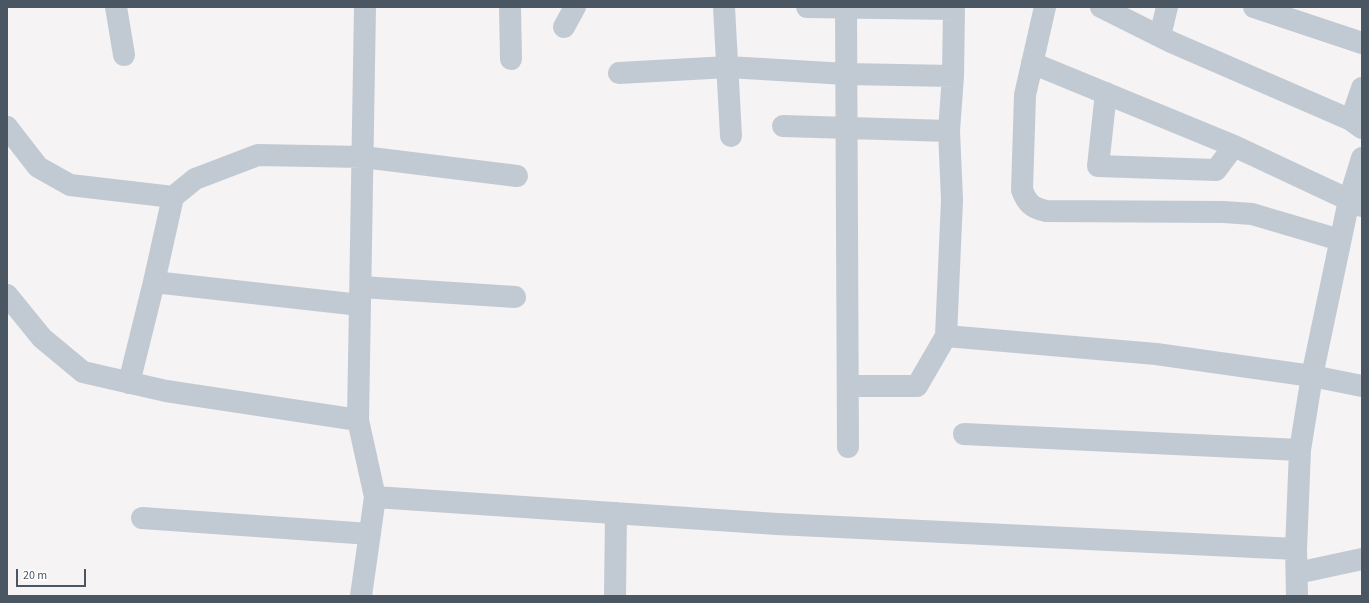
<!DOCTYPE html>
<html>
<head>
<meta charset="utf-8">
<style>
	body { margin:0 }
	#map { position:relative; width:1369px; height:603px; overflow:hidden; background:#f5f3f3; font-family:"Source Sans 3",sans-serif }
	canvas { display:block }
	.frame { position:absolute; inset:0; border:8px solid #4a5661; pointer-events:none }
	.scale { position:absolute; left:16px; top:569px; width:70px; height:18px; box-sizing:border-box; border:2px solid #4a5661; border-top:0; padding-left:5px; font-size:12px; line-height:14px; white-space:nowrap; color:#4a5661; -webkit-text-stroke:3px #fff; paint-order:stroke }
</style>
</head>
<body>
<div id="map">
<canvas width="1369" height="603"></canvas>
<div class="frame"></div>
<div class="scale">20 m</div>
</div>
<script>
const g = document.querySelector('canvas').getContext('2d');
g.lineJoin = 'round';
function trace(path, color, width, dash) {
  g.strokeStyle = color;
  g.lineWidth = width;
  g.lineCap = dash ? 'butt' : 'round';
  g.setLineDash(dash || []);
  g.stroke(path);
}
trace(new Path2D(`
	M116,7L124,55
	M510,7L511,59
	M724,7L731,136
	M807,7L954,9
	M846,7L848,447
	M1045,7L1025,95L1022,190C1027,203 1032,208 1046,211L1224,212L1252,214L1340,240
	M1101,7L1171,42L1351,120L1362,128
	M1254,7L1362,43
	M564,27L575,7
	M1160,36L1167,7
	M1032,63L1234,146L1362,206
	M619,73L728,67L846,74L953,76
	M1106,93L1098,166L1216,170L1234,146
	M1351,120L1362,88
	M783,126L949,131
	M7,127L38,167L70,185L173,197
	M1362,158L1349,200L1312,376L1362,386
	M361,287L515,297
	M7,295L42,338L83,372L166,391L358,420
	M360,305L154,282L173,197L195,179L258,155L363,157L517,176
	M946,336L1156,354L1312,376L1300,450L1296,549L1297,596
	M129,383L154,282
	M848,386H917L946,336L952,200L949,131L953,76L954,7
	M964,434L1300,450
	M375,497L777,524L1296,549
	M142,518L370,534
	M1297,573L1362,559
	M361,596L375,497L358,420L365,7
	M615,596L616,513`), '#c1cad2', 22);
</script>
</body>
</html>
